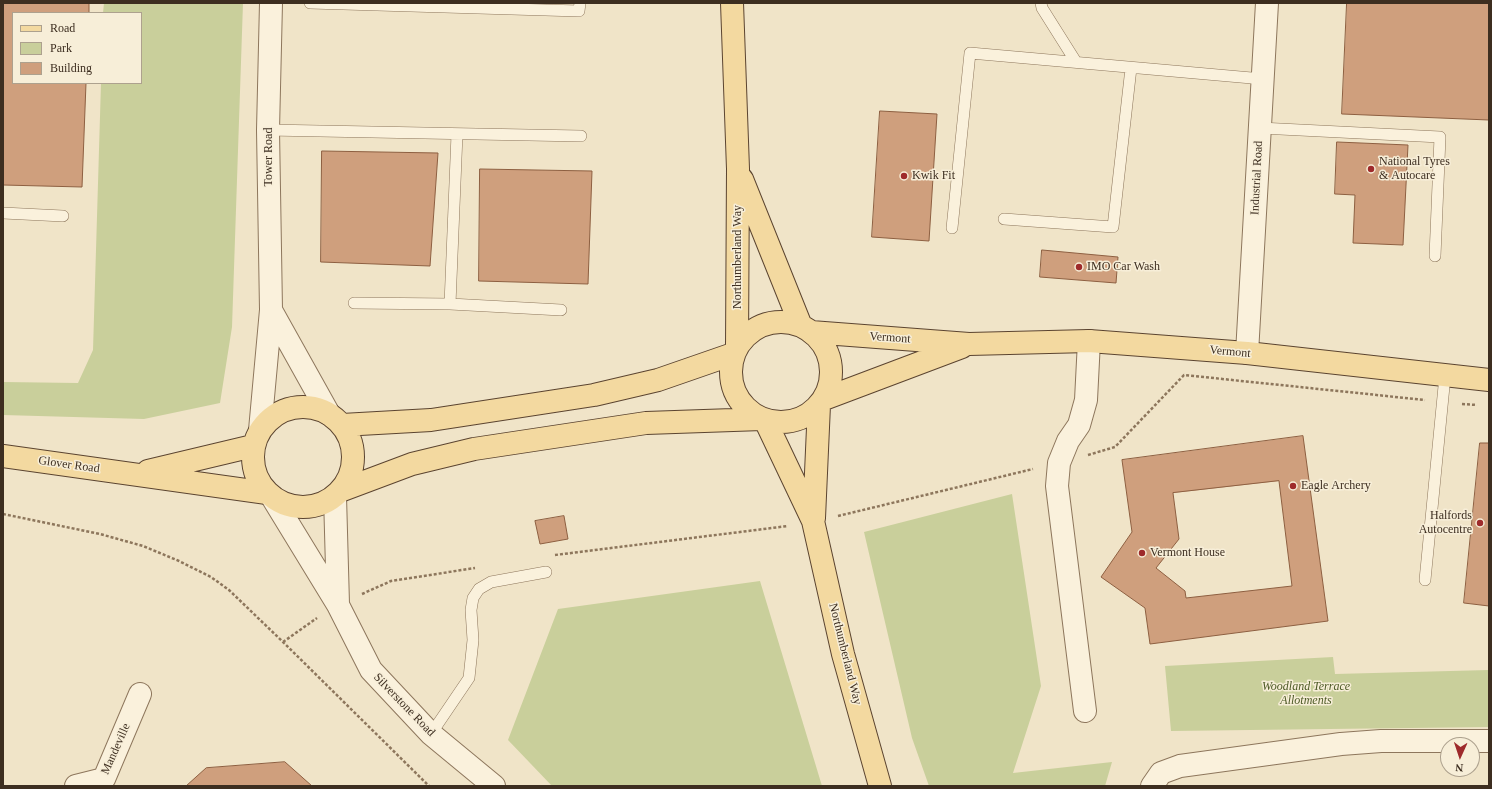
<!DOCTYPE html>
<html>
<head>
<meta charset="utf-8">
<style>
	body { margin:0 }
	#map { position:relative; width:1492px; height:789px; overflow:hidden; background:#f0e4c8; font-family:"Times New Roman",serif }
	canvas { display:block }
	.frame { position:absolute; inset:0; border:4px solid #3d2e20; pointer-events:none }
	.legend { position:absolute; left:12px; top:12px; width:130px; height:72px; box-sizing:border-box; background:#f7eed8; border:1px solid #ada18e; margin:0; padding:5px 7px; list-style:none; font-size:12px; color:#3d2e20 }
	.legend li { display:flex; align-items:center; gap:8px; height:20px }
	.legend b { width:20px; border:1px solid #ada18e }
	.north { position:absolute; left:1440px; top:737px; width:40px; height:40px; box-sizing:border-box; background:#f7eed8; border:1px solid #ada18e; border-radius:50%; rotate:183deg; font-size:11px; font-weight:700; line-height:16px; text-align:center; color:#3d2e20 }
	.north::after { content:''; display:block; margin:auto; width:14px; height:18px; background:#9e2a2b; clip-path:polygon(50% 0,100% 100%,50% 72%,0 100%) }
</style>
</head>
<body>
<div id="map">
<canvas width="1492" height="789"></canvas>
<div class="frame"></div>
<ul class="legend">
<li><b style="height:5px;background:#f3d9a0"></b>Road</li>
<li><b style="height:11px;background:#c9cf9b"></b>Park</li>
<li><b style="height:11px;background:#cf9f7d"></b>Building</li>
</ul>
<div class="north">N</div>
</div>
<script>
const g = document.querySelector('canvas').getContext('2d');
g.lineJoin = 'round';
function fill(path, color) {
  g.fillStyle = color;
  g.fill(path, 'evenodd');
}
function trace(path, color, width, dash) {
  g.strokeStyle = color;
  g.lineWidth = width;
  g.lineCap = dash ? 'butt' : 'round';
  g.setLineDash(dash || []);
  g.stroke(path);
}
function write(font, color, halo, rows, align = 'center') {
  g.font = font + ' "Times New Roman",serif';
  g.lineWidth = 3;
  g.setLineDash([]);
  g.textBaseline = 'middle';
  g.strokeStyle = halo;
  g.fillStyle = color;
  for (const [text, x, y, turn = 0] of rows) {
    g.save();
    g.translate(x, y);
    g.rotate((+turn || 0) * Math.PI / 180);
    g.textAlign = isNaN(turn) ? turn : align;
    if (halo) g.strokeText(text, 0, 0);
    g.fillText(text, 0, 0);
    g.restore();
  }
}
fill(new Path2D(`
	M104,3H243L232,327L220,403L144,419L3,415V382L78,383L93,350L101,83H141V13H103Z
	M1012,494L1041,686L1013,773L1112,762L1105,786H929L912,738L864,532Z
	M760,581L822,786H552L508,740L558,609Z
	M1333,657L1335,674L1489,670V727L1171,731L1165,666Z`), '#c9cf9b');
const building = new Path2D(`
	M3,3H89V13H13V83H86L82,187L3,185Z
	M1347,3H1489V120L1342,114Z
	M880,111L937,114L929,241L872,237Z
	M1337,142L1408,145L1403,245L1353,243L1355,195L1335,194Z
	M322,151L438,153L430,266L321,262Z
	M480,169L592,171L588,284L479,281Z
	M1042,250L1118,257L1116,283L1040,277Z
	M1303,436L1328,621L1150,644L1145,608L1101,577L1132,532L1122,460ZM1279,481L1292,586L1186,598L1185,591L1156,568L1179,539L1173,493Z
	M1480,443H1489V606L1464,603Z
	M564,516L568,539L540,544L535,521Z
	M285,762L312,786H186L206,768Z`);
fill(building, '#cf9f7d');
trace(building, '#8d5f41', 1);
const lane = new Path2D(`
	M310,3L579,11L580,3
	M1041,3L1042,8L1076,62
	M1260,128L1440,137L1435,256
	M268,130L581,136
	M3,213L63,216
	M1004,219L1113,227L1131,68
	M952,228L970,53L1263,79
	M354,303L450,304L561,310
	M450,304L457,134
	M1425,580L1445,376
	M431,734L469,678L473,640L471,610L473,598L479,589L491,582L546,572`);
const street = new Path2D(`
	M271,310L329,414
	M1247,353L1267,3
	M260,430L271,310L268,130L271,3
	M335,496L338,604
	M272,497L338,605L371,670L431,734L494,786
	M1085,711L1057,486L1059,463L1068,441L1079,425L1086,400L1089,341
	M76,786L104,779L140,694
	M1152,786L1161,773L1180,766L1341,744L1381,741H1489`);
const primary = new Path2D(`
	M732,3L738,169L737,346
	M742,179L801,326
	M731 372a50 50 0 1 1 100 0a50 50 0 1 1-100 0Z
	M811,332L969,344L1089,341L1247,353L1489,380
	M824,399L962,347
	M253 457a50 50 0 1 1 100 0a50 50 0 1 1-100 0Z
	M765,420L813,521L843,654L880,786
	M342,425L431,420L594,395L658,380L733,354
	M3,456L267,493
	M148,471L253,446
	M340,491L412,464L474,449L646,423L762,419
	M814,518L819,405`);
trace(lane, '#8d765c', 12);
trace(street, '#8d765c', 24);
trace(primary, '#5b4430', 24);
trace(new Path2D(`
	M1462,404L1477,405
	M1088,455L1115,447L1184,375L1425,400
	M3,514L100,534L143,546L179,561L211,577L229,590L283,642L429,786
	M838,516L1033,469
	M555,555L788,526
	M362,594L391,581L475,568
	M283,642L317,618`), '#8d765c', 2.5, [3, 2]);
trace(lane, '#faf1dc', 11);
trace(street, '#faf1dc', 22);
trace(primary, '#f3d9a0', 22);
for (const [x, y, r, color] of [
	[1371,169,4,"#9e2a2b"],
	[904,176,4,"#9e2a2b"],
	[1079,267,4,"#9e2a2b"],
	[1293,486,4,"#9e2a2b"],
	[1480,523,4,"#9e2a2b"],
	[1142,553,4,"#9e2a2b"]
]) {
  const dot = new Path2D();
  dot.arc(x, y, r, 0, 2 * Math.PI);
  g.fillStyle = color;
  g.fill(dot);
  trace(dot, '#f7eed8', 1.5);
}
write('12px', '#3d2e20', '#f7eed8', [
	["Tower Road",269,157,-90],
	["Industrial Road",1257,178,-87],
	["Northumberland Way",738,257,-90],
	["Vermont",890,338,4],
	["Vermont",1230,352,5],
	["Glover Road",69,465,8],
	["Northumberland Way",845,654,76],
	["Silverstone Road",404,705,46],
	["Mandeville",116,749,-66]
]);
write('12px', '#3d2e20', '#f7eed8', [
	["National Tyres",1379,162],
	["& Autocare",1379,176],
	["Kwik Fit",912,176],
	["IMO Car Wash",1087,267],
	["Eagle Archery",1301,486],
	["Halfords",1472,516,"right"],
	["Autocentre",1472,530,"right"],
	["Vermont House",1150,553]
], 'left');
write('italic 12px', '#4d5a26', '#f7eed8', [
	["Woodland Terrace",1306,687],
	["Allotments",1306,701]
]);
</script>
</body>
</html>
